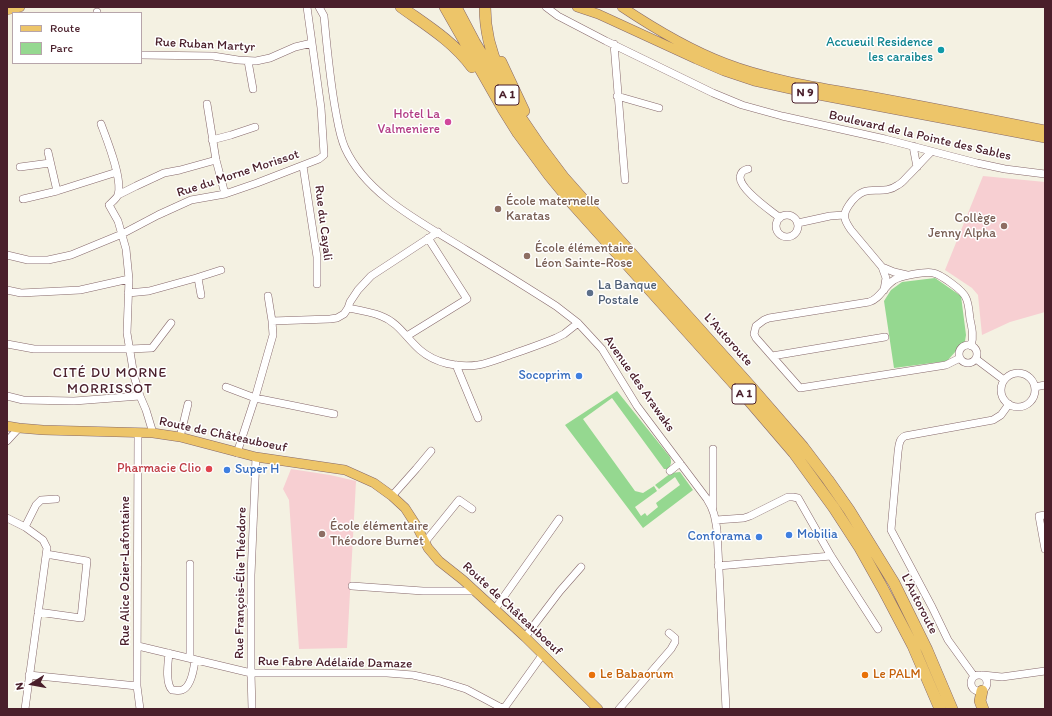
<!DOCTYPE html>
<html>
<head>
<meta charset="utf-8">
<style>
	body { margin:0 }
	#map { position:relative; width:1052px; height:716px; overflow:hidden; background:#f4f1e2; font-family:Itim,sans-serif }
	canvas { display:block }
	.frame { position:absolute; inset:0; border:8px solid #4a1f2b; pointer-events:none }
	.legend { position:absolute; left:12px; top:12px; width:130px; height:52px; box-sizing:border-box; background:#fff; border:1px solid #b7a5aa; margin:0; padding:5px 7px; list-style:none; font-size:12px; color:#4a1f2b }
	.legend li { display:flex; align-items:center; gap:8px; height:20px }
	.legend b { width:20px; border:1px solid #b7a5aa }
	.north { position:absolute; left:12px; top:664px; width:40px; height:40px; -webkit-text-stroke:3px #fff; paint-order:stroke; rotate:259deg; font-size:11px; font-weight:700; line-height:16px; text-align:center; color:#4a1f2b }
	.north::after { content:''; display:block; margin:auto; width:14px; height:18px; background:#4a1f2b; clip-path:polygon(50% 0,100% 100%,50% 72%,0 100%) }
</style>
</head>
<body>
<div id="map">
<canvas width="1052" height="716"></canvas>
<div class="frame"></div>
<ul class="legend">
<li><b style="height:5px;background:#edc569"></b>Route</li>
<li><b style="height:11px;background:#95d890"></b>Parc</li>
</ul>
<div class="north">N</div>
</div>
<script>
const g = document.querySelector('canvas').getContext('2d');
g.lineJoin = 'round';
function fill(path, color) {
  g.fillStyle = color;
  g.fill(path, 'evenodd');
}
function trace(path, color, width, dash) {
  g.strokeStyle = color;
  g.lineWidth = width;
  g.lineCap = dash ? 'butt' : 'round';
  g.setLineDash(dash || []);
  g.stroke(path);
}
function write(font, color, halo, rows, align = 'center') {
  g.font = font + ' Itim,sans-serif';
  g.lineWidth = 3;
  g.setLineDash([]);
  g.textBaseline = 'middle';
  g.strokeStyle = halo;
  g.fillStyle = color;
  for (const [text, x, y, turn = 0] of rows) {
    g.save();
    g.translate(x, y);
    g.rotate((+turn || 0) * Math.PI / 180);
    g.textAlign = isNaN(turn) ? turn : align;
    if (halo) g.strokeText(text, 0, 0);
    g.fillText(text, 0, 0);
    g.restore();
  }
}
fill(new Path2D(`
	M983,176L1045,182V312L1010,322L982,335L978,295L972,288L945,270Z
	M291,469L330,475L356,481L347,648L299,649L289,500L283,489Z`), '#f7cfd2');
fill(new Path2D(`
	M935,278L961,296L966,335L965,341L947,361L894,368L884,301L891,290L902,282Z
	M617,391L670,457C672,462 671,465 668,469H664L612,398L583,419L635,491L643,493L654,486L657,491L635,507L641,516L645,513L647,516L658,507L656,503L680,485L675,477L659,489L655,485L671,473L680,472L693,490L643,528L565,425Z`), '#95d890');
const minor = new Path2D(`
	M319,7L324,16C327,48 330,81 336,113C338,124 340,137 345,148C367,196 423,223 466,250C496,268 526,287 556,306L578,323L602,349L637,406L707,499C714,510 715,517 717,530L726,709
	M546,7L558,16L606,41L713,93L742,105L782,116L885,139L977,163L1005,169L1045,174
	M97,12V13
	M614,44L625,180
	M141,55L213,56L238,60L256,61L270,58L295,47L312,43
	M248,61L253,89
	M617,96L659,108
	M207,104L216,160L225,194
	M101,124C107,140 123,179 118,195C117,198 112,202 109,205L118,221L126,249L129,279L127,333L134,376L140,396L146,410L153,433
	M212,140L231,135L255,127
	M913,146L917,167
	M48,152L57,191
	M303,166L317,257V284
	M20,167L50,163
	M748,169C743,170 741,172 740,177C740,190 770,210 780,218
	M118,195L136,186L164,173L180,170L216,160
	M23,199L57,191L117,172
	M776 226a11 11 0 1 1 22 0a11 11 0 1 1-22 0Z
	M798,223L830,216L844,215
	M7,255L28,260H48L71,255L122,234L158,215L191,200L225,194L257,183L319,159L324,155V154L321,108L307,7
	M882,267L886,278L884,290
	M907,275L894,272L882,267L851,230C844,220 842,215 849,205C867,179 880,198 898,185C902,183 905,179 907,177C916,168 923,160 931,152
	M198,278L201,295
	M7,290L21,293L80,290L129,279
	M128,293L149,291L196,278L221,270
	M348,308C359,310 371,312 381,316C398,322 407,339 420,350C435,363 458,368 478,365C489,363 501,358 513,354C527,349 542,344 556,338L564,334L578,323
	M272,321L330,319L337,318L344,314L348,308L350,302L358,290L371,276L438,232
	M407,336L467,299L428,238
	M7,344L34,349H130L152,348L171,323
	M959 354a9 9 0 1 1 18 0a9 9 0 1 1-18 0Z
	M772,356L885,337
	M960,358L946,365L800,388L756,338L754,334L756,326L764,320L769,318L869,302C880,299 884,286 894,280C900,276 926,271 933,273C940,274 963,290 966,298C969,304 969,312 970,319C972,328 974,337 971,346
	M976,359L1004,380
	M456,365L478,418
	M1001 390a17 17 0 1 1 34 0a17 17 0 1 1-34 0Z
	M226,387L255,398L290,405L334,414
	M1035,387L1045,385
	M7,396L23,400L74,401L140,396
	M138,433L137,686L140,709
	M180,437L188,404
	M7,441L19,428
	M237,453L255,398L273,335L272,321L268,296
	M670,471L680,463
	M392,496L416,469L431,451
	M713,507V449
	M1045,515L1039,516L1045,549
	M7,518L25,527L43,540L47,548L25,709
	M716,520L744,518L750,516L788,497H793L798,498L831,556L878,629
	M25,527L36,505L41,500L56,499
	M425,542L459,500L472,509
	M190,564V658
	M718,566L831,556
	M352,586L423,591H474
	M495,609L559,519
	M38,612L81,618L87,561L46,554
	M525,637L560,591L581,567
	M138,646L251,673H387L413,675L440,681L466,689L498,706L501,708L505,707L543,654
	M169,653C168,663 165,683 172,690C175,690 179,691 182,690C191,687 194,668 195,660
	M971 683a8 8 0 1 1 16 0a8 8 0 1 1-16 0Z
	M29,675L137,686
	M983,675L1002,677L1045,671
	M974,676L948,640L932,607L891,530L898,452C899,445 899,439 905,436L993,420L1001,415L1009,404
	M252,709L251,673V575L256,457
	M619,709L671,649L675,642V638L669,633`);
const major = new Path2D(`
	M577,7L598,14L609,19L696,59L724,71L754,81L813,94L1045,138
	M622,7C655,29 688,49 725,63C769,80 818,87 864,95C924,106 985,118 1045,130
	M7,10L20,7
	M7,426L19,428L43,430L153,433L180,437L256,457L345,470L374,483L392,496L405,508L416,525L428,548L439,561L463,580L525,637L598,709`);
const highway = new Path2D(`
	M401,7C426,25 453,41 472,67
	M445,7L503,109L518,133L549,175L572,203L746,397L794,453L834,508L860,548L883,589L913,646L940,709
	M456,7L475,43L519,115L540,146L564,178L596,214L751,387L803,447L828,480L849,510L894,583L927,650L952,709
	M485,7C485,30 490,51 500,72
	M501,62L524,111
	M982,691L980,701L983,709`);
trace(minor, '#86686b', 8);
trace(major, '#86686b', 10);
trace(highway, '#86686b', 12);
trace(minor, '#fff', 7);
trace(major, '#edc569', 9);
trace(highway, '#edc569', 11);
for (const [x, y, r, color] of [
	[941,50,4,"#0f9aa8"],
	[448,122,4,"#d1479c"],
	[498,209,4,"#8d6e63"],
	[1004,226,4,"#8d6e63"],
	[527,256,4,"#8d6e63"],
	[590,293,4,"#5c6f8a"],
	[579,376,4,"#3f7fe0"],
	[209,469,4,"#e0444e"],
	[227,470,4,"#3f7fe0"],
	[322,534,4,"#8d6e63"],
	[789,535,4,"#3f7fe0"],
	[759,537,4,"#3f7fe0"],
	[592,675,4,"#e8710a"],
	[865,675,4,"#e8710a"]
]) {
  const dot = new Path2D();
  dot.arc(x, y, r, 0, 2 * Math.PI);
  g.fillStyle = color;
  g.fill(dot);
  trace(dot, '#fff', 1.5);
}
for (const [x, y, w] of [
	[805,93,26],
	[507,95,24],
	[744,394,24]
]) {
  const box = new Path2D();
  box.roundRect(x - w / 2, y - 10, w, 20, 3);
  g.fillStyle = '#fff';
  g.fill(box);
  trace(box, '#4a1f2b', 1);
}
write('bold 12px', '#4a1f2b', null, [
	["N 9",805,93],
	["A 1",507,95],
	["A 1",744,394]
]);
write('13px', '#0d838f', '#fff', [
	["Accueuil Residence",933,43],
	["les caraibes",933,58]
], 'right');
write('13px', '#4a1f2b', '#fff', [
	["Rue Ruban Martyr",205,45,3],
	["Boulevard de la Pointe des Sables",920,136,13],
	["Rue du Morne Morissot",238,174,-18],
	["Rue du Cayali",323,223,83],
	["L'Autoroute",728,340,48],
	["Avenue des Arawaks",639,384,55],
	["Route de Châteauboeuf",223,435,12],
	["Rue Alice Ozier-Lafontaine",126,571,-90],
	["Rue François-Élie Théodore",241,583,-89],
	["L'Autoroute",919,604,63],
	["Route de Châteauboeuf",512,609,43],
	["Rue Fabre Adélaïde Damaze",335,663,1]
]);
write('13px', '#b23c85', '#fff', [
	["Hotel La",440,115],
	["Valmeniere",440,130]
], 'right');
write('13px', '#785e54', '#fff', [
	["École maternelle",506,202],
	["Karatas",506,217],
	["Collège",996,219,"right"],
	["Jenny Alpha",996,234,"right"],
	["École élémentaire",535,249],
	["Léon Sainte-Rose",535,264],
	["École élémentaire",330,527],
	["Théodore Burnet",330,542]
], 'left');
write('13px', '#4e5e75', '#fff', [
	["La Banque",598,286],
	["Postale",598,301]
], 'left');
write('13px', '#366cbe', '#fff', [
	["Socoprim",571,376],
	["Super H",235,470,"left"],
	["Mobilia",797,535,"left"],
	["Conforama",751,537]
], 'right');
write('13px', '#be3a42', '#fff', [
	["Pharmacie Clio",201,469]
], 'right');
write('13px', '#c56008', '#fff', [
	["Le Babaorum",600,675],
	["Le PALM",873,675]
], 'left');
g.letterSpacing = '1px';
write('14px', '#4a1f2b', '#fff', [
	["CITÉ DU MORNE",110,373],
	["MORRISSOT",110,389]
]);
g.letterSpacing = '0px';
</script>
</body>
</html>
